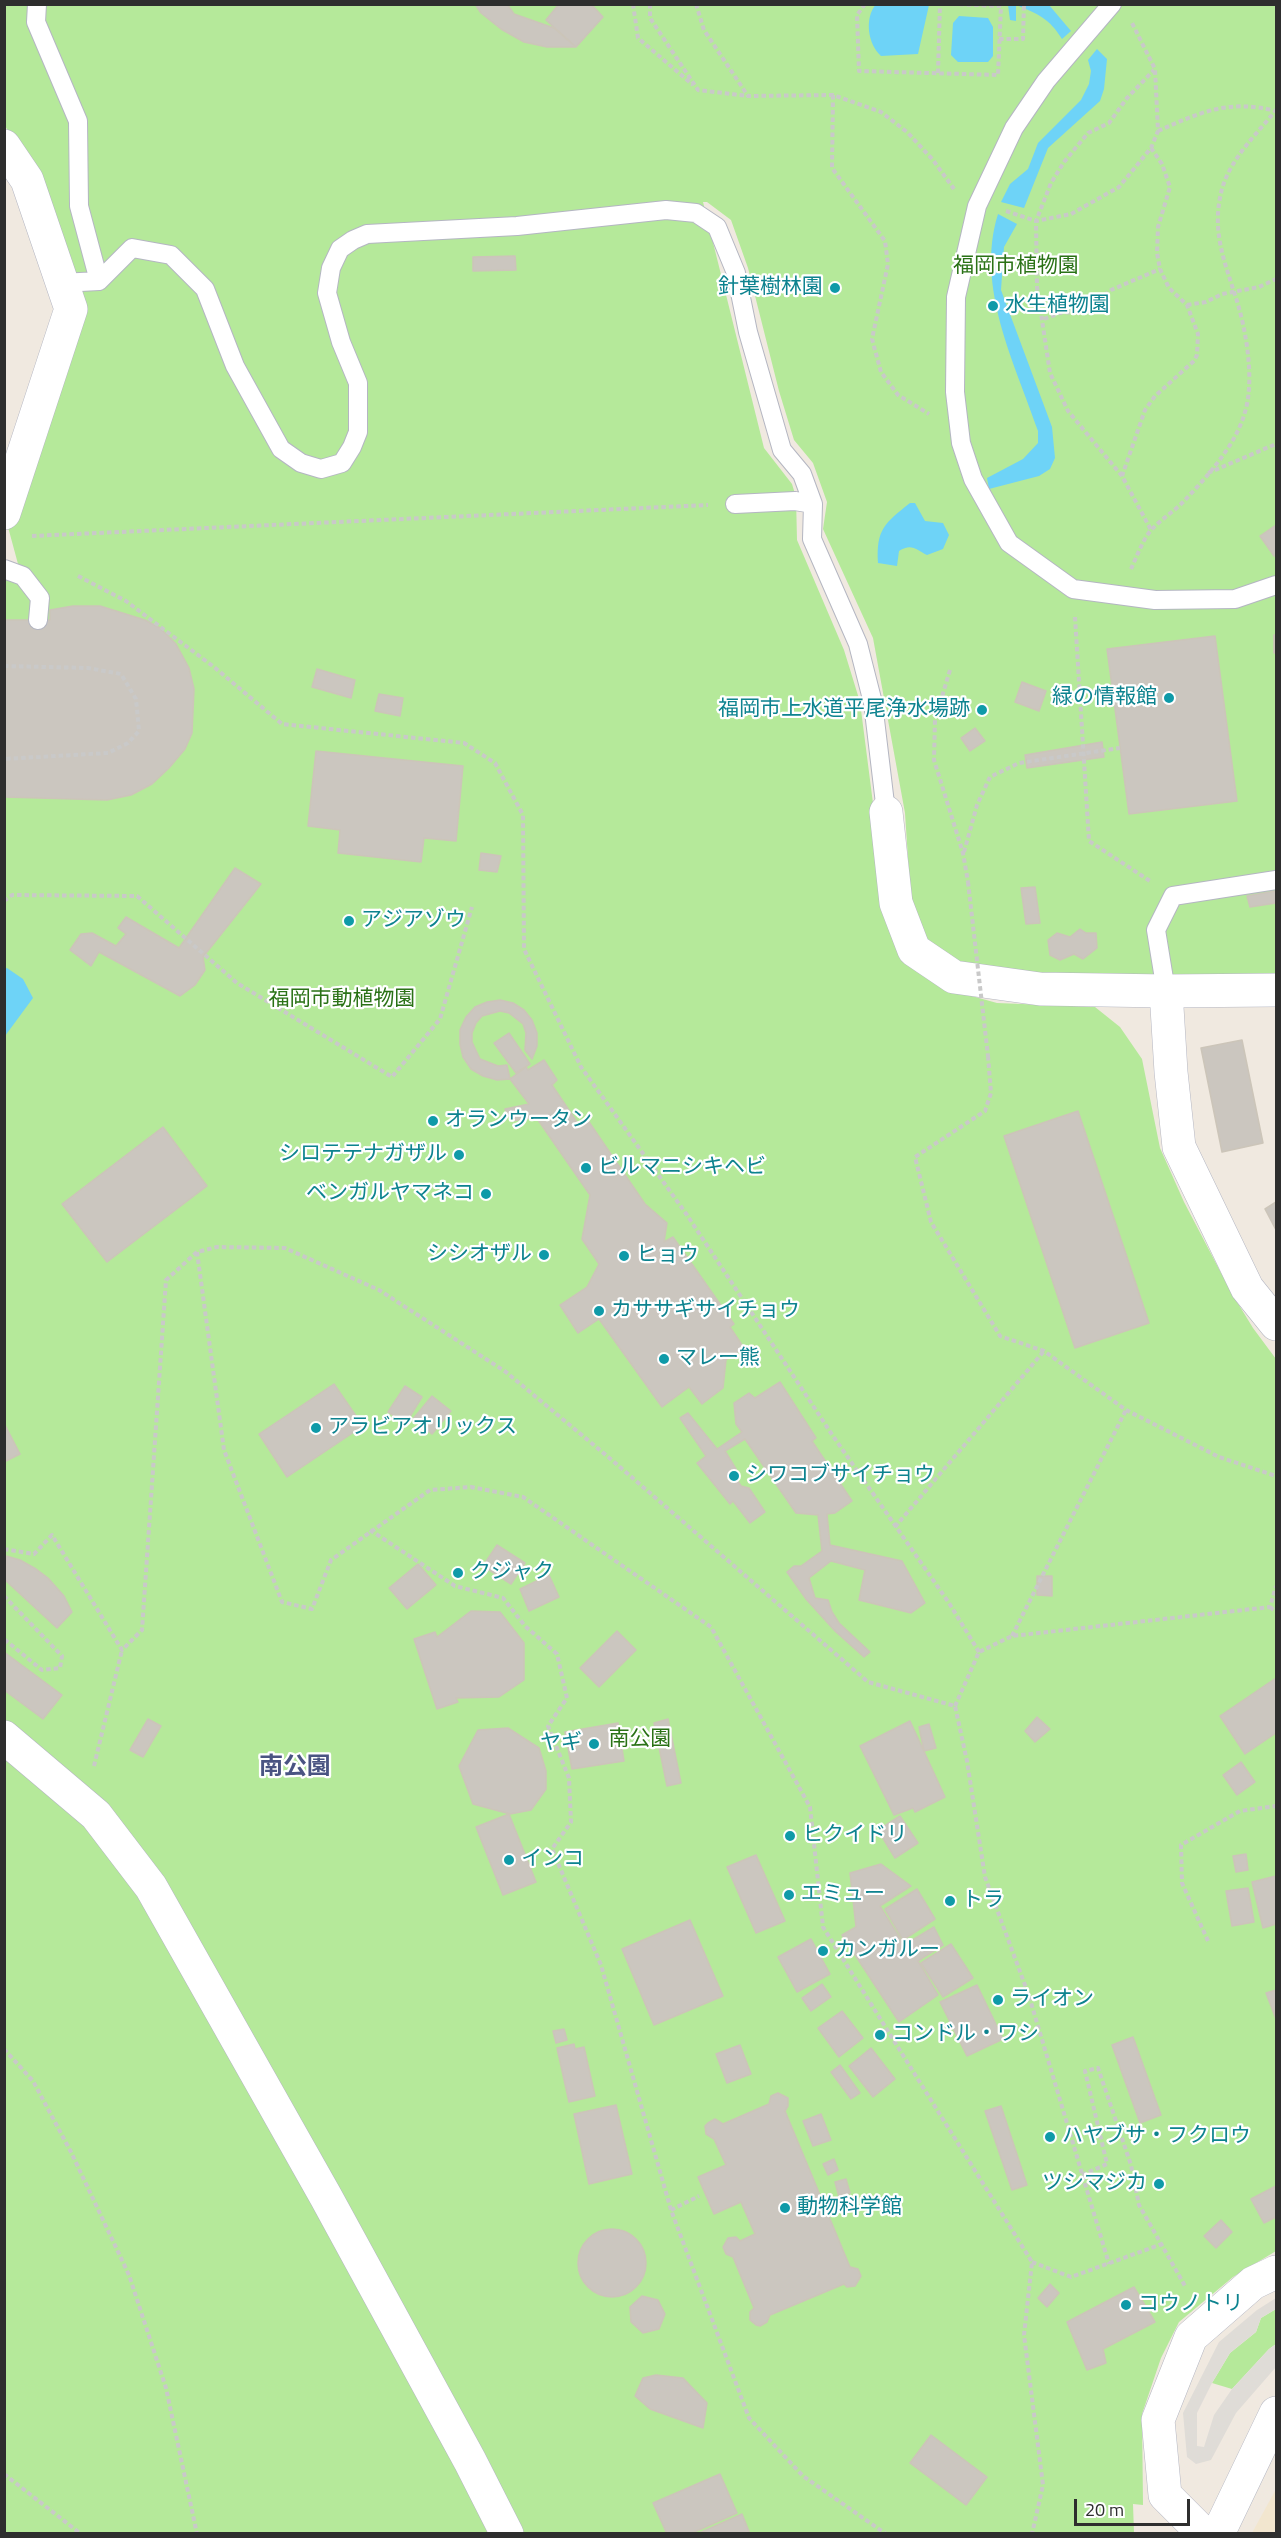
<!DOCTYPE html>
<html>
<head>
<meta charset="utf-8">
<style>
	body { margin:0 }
	#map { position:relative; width:1281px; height:2538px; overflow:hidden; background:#f0e9e0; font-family:"Titillium Web",sans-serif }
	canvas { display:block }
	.frame { position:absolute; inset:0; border:6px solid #2e2e2e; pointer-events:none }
	.scale { position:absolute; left:1074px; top:2499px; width:116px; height:27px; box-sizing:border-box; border:3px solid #2e2e2e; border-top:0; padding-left:8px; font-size:18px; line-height:21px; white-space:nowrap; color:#2e2e2e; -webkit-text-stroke:4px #fff; paint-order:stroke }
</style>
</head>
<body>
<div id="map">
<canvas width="1281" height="2538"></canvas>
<div class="frame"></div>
<div class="scale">20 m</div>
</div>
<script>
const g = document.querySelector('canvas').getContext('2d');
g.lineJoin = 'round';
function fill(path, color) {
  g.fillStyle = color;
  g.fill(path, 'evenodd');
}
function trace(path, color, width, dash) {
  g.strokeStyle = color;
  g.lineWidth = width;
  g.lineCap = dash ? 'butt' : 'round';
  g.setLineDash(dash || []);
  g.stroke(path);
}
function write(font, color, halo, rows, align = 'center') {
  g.font = font + ' "Titillium Web","Noto Sans JP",sans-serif';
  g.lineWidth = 4.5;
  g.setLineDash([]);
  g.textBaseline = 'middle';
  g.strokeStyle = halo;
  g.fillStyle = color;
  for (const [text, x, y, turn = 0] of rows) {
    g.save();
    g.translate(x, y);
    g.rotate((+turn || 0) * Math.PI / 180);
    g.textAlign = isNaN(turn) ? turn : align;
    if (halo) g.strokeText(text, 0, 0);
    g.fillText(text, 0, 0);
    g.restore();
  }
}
fill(new Path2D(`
	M1276,2489V2533H1252Z`), '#f2e6cf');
fill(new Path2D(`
	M4,5H1276V978L990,972L936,957L911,904L905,813L873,638L823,529L827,502L813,463L794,440L779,391L748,268L731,220L707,202H703L764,448L792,484L796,497L797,540L844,650L860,702L885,897L968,995L997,1003L1095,1007L1120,1027L1142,1059L1160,1148L1184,1202L1231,1292L1253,1328L1276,1359V2251L1233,2277L1179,2322L1161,2358L1142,2414L1143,2505L1133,2504L1134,2533H5L4,564H18L8,527L83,311L43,209L5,125Z
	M1276,2309V2344L1269,2349L1232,2389L1212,2383L1230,2353L1256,2332L1261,2318Z`), '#b5e99a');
fill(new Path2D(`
	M1276,2298V2309L1261,2318L1256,2332L1230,2353L1212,2383L1197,2413V2446L1204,2447L1214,2415L1232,2389L1269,2349L1276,2344V2367L1236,2413L1211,2460L1196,2464L1187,2457L1183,2413L1219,2342L1257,2310Z`), '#dfdcd7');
fill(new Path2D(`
	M876,4L929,5L918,54L881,56C868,44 864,19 876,4Z
	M1008,5H1049L1071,31L1062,39C1050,19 1037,13 1016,5V21L1010,20Z
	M959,16L988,18L993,27V56L988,62H958L951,55L953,23Z
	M1097,49L1107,59L1104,89L1100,101L1048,148L1024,208L1001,202L1010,184L1028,169L1038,143L1081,100L1089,84L1091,71L1088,60Z
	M998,214L1017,224L1004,247L1001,290L1052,427L1055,458L1050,469L1039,476L989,489L987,478L1023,459L1038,443V431C1015,363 975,287 998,214Z
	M910,503H915L925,521L943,523L949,535L943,549L927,555C916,549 911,543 899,551L897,566L878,563C876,529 885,523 910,503Z
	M7,968L23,979L33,998L5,1036L4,969Z`), '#6ed3f7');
const building = new Path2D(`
	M475,4H507L514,14L554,28L576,47H547L524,42L501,29L481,13Z
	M559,4H591L603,17L576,47L546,20Z
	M515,256L516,270L473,271V257Z
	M1276,525V556H1274L1260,536Z
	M73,606H100L145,620L160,628L176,644L189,668L194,689L192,733L185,749L169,768L152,784L131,795L107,800L4,797V620H50V610Z
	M1274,635H1276V653H1274Z
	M1215,636L1237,801L1129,814L1107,649Z
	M317,669L355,680L351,698L312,687Z
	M1022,682L1046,691L1039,711L1015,702Z
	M379,694L403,698L400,716L375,711Z
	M975,728L985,741L970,751L961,738Z
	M1102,742L1104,757L1027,768L1025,755Z
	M316,751L463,766L456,841L424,838L421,862L338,853L340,830L308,826Z
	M481,853L501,856L497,872L479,870Z
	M235,868L261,884L203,957L205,970L195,985L180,996L99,952L91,966L70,950L81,934L92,933L116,946L126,934L118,928L126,917L179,948Z
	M1035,887L1040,923L1026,924L1021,888Z
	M1276,891V903L1250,907L1247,896Z
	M1080,929L1086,933H1096L1097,948L1083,959L1074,954L1060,960L1050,955L1048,940L1057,933L1070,937Z
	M500,1000L513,1003L524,1010L532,1020L537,1033V1046L532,1059L525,1050L526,1033L523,1024L509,1013L500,1011L482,1016L476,1023L472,1033V1042L480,1059L498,1066L507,1065L510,1079L497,1080L483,1076L471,1069L463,1057L460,1044V1030L466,1017L475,1007L487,1002Z
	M509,1033L530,1064L516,1073L494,1043Z
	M1242,1040L1263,1143L1222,1152L1201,1048Z
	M544,1060L557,1080L552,1085L579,1125L587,1119L645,1204L667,1223L664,1242L673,1237L734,1324L730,1327L744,1348L726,1360L723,1388L702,1404L689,1387L662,1407L599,1319L578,1333L560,1305L587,1287L599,1264L582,1239L590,1195L536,1117L512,1121L505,1109L529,1104L510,1079L526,1067L528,1070Z
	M1078,1111L1149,1323L1075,1348L1004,1136Z
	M163,1127L207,1186L107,1262L62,1204Z
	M1276,1202V1230L1265,1209Z
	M780,1382L816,1438L812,1441L852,1501L835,1513L827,1514L830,1545L902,1561L925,1603L911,1613L859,1600L865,1570L831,1561L809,1578L815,1598L828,1600L832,1612L839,1623L870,1652L864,1657L835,1631L806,1599L787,1572L794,1566H801L822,1551L818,1515L796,1513L745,1439L725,1451L736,1469V1478L741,1486L749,1488L765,1512L750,1523L733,1501L730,1504L697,1463L706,1456L680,1418L688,1413L717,1449L742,1432L736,1424L734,1403L749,1393L755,1398Z
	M334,1384L363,1426L287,1477L259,1434Z
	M405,1386L422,1397L406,1423L388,1412Z
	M432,1396L451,1411L432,1434L413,1419Z
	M4,1423L20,1454L4,1462Z
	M497,1545L525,1563L511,1584L483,1566Z
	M6,1556L20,1560L36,1569L48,1578L64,1596L72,1612L57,1628L4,1579Z
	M418,1564L436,1585L407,1609L389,1588Z
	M549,1575L559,1597L529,1611L520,1589Z
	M1037,1576H1052V1596L1037,1595Z
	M471,1611L500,1612L524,1643V1680L499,1697L456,1698L458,1702L437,1709L414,1639L435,1632L437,1637Z
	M617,1631L636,1650L599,1687L580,1668Z
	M4,1652L62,1695L43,1719L4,1690Z
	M1276,1678V1733L1245,1754L1220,1716Z
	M1037,1717L1050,1729L1035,1742L1025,1731Z
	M148,1719L161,1726L143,1757L130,1750Z
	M668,1719L681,1783L667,1786L654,1723Z
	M910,1721L945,1797L915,1812L913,1808L894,1815L860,1746Z
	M618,1723L624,1761L572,1769L565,1732Z
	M929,1724L936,1748L924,1751L919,1727Z
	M508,1728L539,1748L546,1771V1789L531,1810L510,1814L473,1804L459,1766L478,1730Z
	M1241,1762L1255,1782L1237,1795L1223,1775Z
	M509,1814L536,1882L503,1895L476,1827Z
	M900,1816L918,1843L895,1858L878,1830Z
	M1246,1854L1248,1870L1236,1872L1233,1856Z
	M756,1855L785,1921L756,1933L727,1867Z
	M881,1864L911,1886L880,1906L904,1945L934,1927L943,1945L918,1961L938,1995L899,2022L842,1935L856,1927L850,1873Z
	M1276,1876V1924L1263,1928L1252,1882Z
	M1248,1888L1254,1922L1232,1926L1226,1891Z
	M917,1889L935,1919L903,1940L885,1909Z
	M690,1920L723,1996L654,2025L622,1949Z
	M811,1939L830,1974L797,1992L778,1957Z
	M951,1944L973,1978L943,1997L921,1963Z
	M822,1984L831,1997L811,2011L802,1998Z
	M977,1985L1003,2039L967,2056L940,2002Z
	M1276,1990V2019L1266,1993Z
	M842,2011L863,2038L839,2057L818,2028Z
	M564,2029L567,2040L556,2043L553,2031Z
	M1133,2037L1161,2115L1140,2123L1112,2045Z
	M574,2044L575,2049L584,2047L595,2096L569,2102L557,2048Z
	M740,2045L751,2074L727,2083L716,2054Z
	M871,2048L895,2079L873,2097L849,2066Z
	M840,2065L860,2093L851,2099L831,2072Z
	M778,2093L788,2098V2106L785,2111L850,2267L858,2269L861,2276L855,2286L847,2287L844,2284L770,2315L767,2322L760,2326L756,2325L750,2320V2312L754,2308L733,2257L726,2254L723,2247L728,2238L736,2237L740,2241L755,2234L741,2202L714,2214L698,2177L726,2165L714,2139L706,2134L705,2126L708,2123L715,2119L723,2124L769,2104L771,2096Z
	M616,2105L632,2174L589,2184L574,2114Z
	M1001,2106L1027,2185L1012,2190L985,2111Z
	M821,2114L831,2140L813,2146L803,2121Z
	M834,2159L838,2170L828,2175L823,2164Z
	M846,2179L850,2193L839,2197L835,2182Z
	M1276,2186V2217L1264,2223L1251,2199Z
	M1221,2220L1232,2232L1216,2248L1204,2236Z
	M578 2263a34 34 0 1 1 68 0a34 34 0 1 1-68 0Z
	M1050,2284L1059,2293L1047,2307L1038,2298Z
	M1134,2287L1155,2322L1103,2349L1106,2363L1087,2370L1067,2322Z
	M642,2296L658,2300L665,2314L659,2329L643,2333L631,2322L630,2307Z
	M656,2375L683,2378L707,2403L703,2428L650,2409L635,2396L643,2378Z
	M931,2435L987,2477L966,2505L910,2463Z
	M720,2474L737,2513L690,2534H667L653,2503Z
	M742,2514L750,2534H697Z`);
fill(building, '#cbc6bf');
trace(building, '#ccc5b9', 1.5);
const lane = new Path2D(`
	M37,4L36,22L78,121L79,206L99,281
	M1112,4L1046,81L1014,128L977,206L956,297L955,392L961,443L973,479L1009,543L1073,589L1155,600L1235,599L1276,585
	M61,283L99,281L132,248L171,255L205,289L235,366L281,449L301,463L321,469L342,463L352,447L358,432V383L341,342L327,293L331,268L340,249L353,240L367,234L517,226L666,210L696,213L717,227L736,273L748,332L782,450L802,474L813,504L812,539L858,644L873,703L886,812
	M735,504L795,501L813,504
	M4,569L23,576L40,598L38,620
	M1166,991L1156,930L1173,896L1276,880`);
const street = new Path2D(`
	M4,146L27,180L71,309L4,513
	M886,812L896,903L914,950L954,977L1040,989L1166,991L1276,990`);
const secondary = new Path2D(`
	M1166,991L1171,1072L1179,1147L1247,1288L1276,1324
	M4,1737L96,1815L151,1887L326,2197L470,2461L507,2534
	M1204,2534L1165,2495L1158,2420L1191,2337L1253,2283L1276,2272
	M1218,2534L1276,2413`);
trace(lane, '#b4b6c2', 20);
trace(street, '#b4b6c2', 34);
trace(secondary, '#b4b6c2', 34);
trace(new Path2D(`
	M633,4L638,38L693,85
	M650,4V18L698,90L748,96
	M696,4L704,30L748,96L833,95L881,112L907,132L933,160L954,189
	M865,4L857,15L859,71L998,75L1001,6L951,4
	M999,39H1023L1024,4
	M938,73L940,4
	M833,95L832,168L885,241L888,264L872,339L881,372L898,395L929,414
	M1158,131C1201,112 1228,99 1276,111
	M1151,148L1162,164L1170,187L1158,227L1157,253L1160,269L1169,288L1187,305L1198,334L1197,355L1194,361L1155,396L1145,410L1122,476L1151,530
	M1006,211L1036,221L1071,214L1119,187L1151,148L1158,131L1155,69L1132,23
	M1187,305L1206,302L1222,294L1259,287L1276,279
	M1044,319L1060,313L1086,311L1111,290L1160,269
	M1208,473L1276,444
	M1122,476L1068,411L1050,373L1037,287L1036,221L1051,183L1064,162L1088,133L1109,123L1127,98L1154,70
	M32,536L708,505
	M1131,569C1137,556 1143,539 1152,529C1162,519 1174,511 1183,502C1207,477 1236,445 1245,412C1255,379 1246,328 1235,295C1224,260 1212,231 1221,193C1228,161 1256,135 1276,110
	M78,576L126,601L214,667L282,724L464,743L495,763L523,815L524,949L581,1067L687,1215L833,1436L949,1603L979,1652
	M1075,617L1089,841L1150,881
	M4,666L88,668L121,674L136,699L139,731L128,743L108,753L4,759
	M950,670L935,720L934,760L963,853L968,882
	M964,852L977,805L990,777L1019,763L1120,748
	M4,901L12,895L137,896L237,983L392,1077L440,1019L472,907
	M988,1056L991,1093L985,1111L915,1157L931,1222L1000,1336L1044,1351L1126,1410L1219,1457L1276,1476
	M197,1252L224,1450L282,1602L312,1609L331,1560L430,1490L471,1487L523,1497L711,1627L810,1807L823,1927L1032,2262L1024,2335L1043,2485L1032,2534
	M895,1527L1044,1351
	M370,1530L455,1586L503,1598L525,1626L557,1654L567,1698L548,1726L569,1778L571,1822L552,1849L601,1965L671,2210L749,2418L803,2476L886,2534
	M4,1549L34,1554L52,1535L122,1650L142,1630L166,1280L197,1252L217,1247L285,1248L379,1290L506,1372L613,1461L868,1682L955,1706L967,1761L985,1877L1029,1996L1109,2264
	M4,1596L62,1656L60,1668L42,1670L4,1639
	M1270,1607L1276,1612
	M1012,1636L1126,1410
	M955,1706L979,1652L1012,1636L1270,1607L1276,1586
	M94,1766L122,1650
	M1208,1941L1182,1883L1181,1845L1240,1811L1276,1806
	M4,2049L33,2081L71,2152L129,2275L166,2388L197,2534
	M1082,2175L1107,2164L1085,2071L1098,2068L1131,2165L1139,2205L1185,2286
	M671,2210L699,2196
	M1032,2262L1071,2277L1162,2244
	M4,2474L81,2534`), '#c9c9c9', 4, [4.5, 3]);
trace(lane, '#fff', 18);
trace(street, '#fff', 33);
trace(secondary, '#fff', 33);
trace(new Path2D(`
	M968,882L988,1056`), '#c9c9c9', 4, [4.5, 3]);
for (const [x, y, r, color] of [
	[835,288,6,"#0f9aa8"],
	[993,306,6,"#0f9aa8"],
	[1169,698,6,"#0f9aa8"],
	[982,710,6,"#0f9aa8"],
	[349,921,6,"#0f9aa8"],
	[433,1121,6,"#0f9aa8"],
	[459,1155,6,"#0f9aa8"],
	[586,1168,6,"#0f9aa8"],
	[486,1194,6,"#0f9aa8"],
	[544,1255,6,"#0f9aa8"],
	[624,1256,6,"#0f9aa8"],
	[599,1311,6,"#0f9aa8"],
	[664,1359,6,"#0f9aa8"],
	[316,1428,6,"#0f9aa8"],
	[734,1476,6,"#0f9aa8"],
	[458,1573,6,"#0f9aa8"],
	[594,1744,6,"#0f9aa8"],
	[790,1836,6,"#0f9aa8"],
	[509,1860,6,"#0f9aa8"],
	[789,1895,6,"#0f9aa8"],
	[950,1901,6,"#0f9aa8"],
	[823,1951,6,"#0f9aa8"],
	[998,2000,6,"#0f9aa8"],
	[880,2035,6,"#0f9aa8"],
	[1050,2137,6,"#0f9aa8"],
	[1159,2184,6,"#0f9aa8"],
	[785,2208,6,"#0f9aa8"],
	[1126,2305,6,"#0f9aa8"]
]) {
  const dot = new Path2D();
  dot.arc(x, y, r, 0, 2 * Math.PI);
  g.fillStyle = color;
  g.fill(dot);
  trace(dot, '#fff', 2);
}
write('21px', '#2a7216', '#fff', [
	["福岡市植物園",1016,267],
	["福岡市動植物園",342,1000],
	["南公園",640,1740]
]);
write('21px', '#0d838f', '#fff', [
	["針葉樹林園",823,288,"right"],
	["水生植物園",1005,306],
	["緑の情報館",1157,698,"right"],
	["福岡市上水道平尾浄水場跡",970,710,"right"],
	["アジアゾウ",361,921],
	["オランウータン",445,1121],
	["シロテテナガザル",447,1155,"right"],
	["ビルマニシキヘビ",598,1168],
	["ベンガルヤマネコ",474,1194,"right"],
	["シシオザル",532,1255,"right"],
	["ヒョウ",636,1256],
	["カササギサイチョウ",611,1311],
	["マレー熊",676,1359],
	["アラビアオリックス",328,1428],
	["シワコブサイチョウ",746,1476],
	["クジャク",470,1573],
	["ヤギ",582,1744,"right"],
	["ヒクイドリ",802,1836],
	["インコ",521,1860],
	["エミュー",801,1895],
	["トラ",962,1901],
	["カンガルー",835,1951],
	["ライオン",1010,2000],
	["コンドル・ワシ",892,2035],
	["ハヤブサ・フクロウ",1062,2137],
	["ツシマジカ",1147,2184,"right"],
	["動物科学館",797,2208],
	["コウノトリ",1138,2305]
], 'left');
write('bold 24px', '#4a5482', '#fff', [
	["南公園",295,1768]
]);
</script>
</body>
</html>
